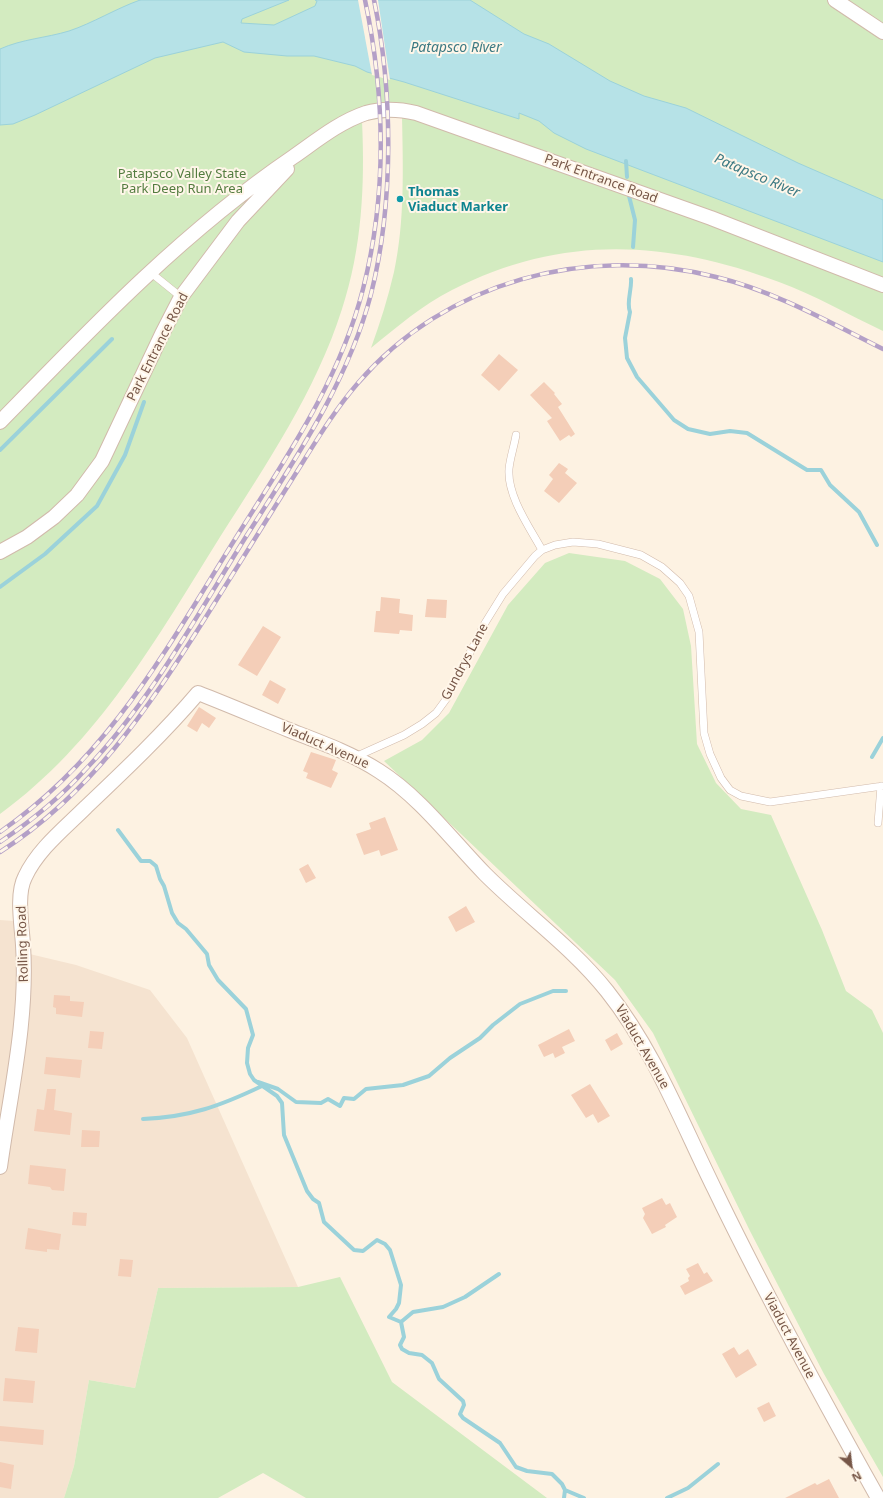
<!DOCTYPE html>
<html>
<head>
<meta charset="utf-8">
<style>
	body { margin:0 }
	#map { position:relative; width:883px; height:1498px; overflow:hidden; background:#fdf2e2; font-family:"Noto Sans",sans-serif }
	canvas { display:block }
	.north { position:absolute; left:831px; top:1446px; width:40px; height:40px; -webkit-text-stroke:3px #fff6e9; paint-order:stroke; rotate:152deg; font-size:11px; font-weight:700; line-height:16px; text-align:center; color:#765647 }
	.north::after { content:''; display:block; margin:auto; width:14px; height:18px; background:#765647; clip-path:polygon(50% 0,100% 100%,50% 72%,0 100%) }
</style>
</head>
<body>
<div id="map">
<canvas width="883" height="1498"></canvas>
<div class="north">N</div>
</div>
<script>
const g = document.querySelector('canvas').getContext('2d');
g.lineJoin = 'round';
function fill(path, color) {
  g.fillStyle = color;
  g.fill(path, 'evenodd');
}
function trace(path, color, width, dash) {
  g.strokeStyle = color;
  g.lineWidth = width;
  g.lineCap = dash ? 'butt' : 'round';
  g.setLineDash(dash || []);
  g.stroke(path);
}
function write(font, color, halo, rows, align = 'center') {
  g.font = font + ' "Noto Sans",sans-serif';
  g.lineWidth = 4;
  g.setLineDash([]);
  g.textBaseline = 'middle';
  g.strokeStyle = halo;
  g.fillStyle = color;
  for (const [text, x, y, turn = 0] of rows) {
    g.save();
    g.translate(x, y);
    g.rotate((+turn || 0) * Math.PI / 180);
    g.textAlign = isNaN(turn) ? turn : align;
    if (halo) g.strokeText(text, 0, 0);
    g.fillText(text, 0, 0);
    g.restore();
  }
}
fill(new Path2D(`
	M0,920L14,921L17,951L76,965L150,990L187,1038L298,1287L158,1288L135,1388L89,1380L74,1466L64,1498H0Z`), '#f5e3d0');
fill(new Path2D(`
	M0,0H883V331C849,315 815,295 779,282C667,240 561,234 452,290C422,305 397,327 371,348C380,323 388,298 394,272C405,221 403,168 402,116L362,121C365,185 362,248 342,309C316,391 266,465 220,537C157,638 98,743 0,814Z
	M569,553L625,561L660,579L683,609L691,646L697,744L716,783L741,809L771,815L822,930L846,991L872,1010L883,1033V1477L824,1374L750,1231L653,1033L615,980L384,761L422,740L449,713L508,605L545,563Z
	M340,1277L392,1382L547,1498H306L263,1473L218,1498H64L74,1466L89,1380L135,1388L158,1288L298,1287Z`), '#d3ebc0');
const water = new Path2D(`
	M140,0H289L242,19L241,23L274,25L315,6L317,1L315,0H470L524,34L549,44L610,81L644,96L686,108L798,163L883,200V262L586,149L554,133L539,121L519,113V119L404,82L367,72L355,66L314,56H287L244,52L223,42L155,58L35,115L13,124L0,125V49C22,39 46,38 69,31C93,23 115,9 140,0Z`);
fill(water, '#b6e2e7');
trace(water, '#9bd2da', 1);
fill(new Path2D(`
	M358,0H378L390,80L372,75Z`), '#fdf2e2');
trace(new Path2D(`
	M626,161L627,177
	M629,196L635,220L633,247
	M631,279C632,290 626,302 630,312L625,338L627,358L637,377L674,420L688,429L710,434L730,431L747,433L807,470H821L830,485L859,512L877,545
	M0,450L112,339
	M0,587L45,554L97,506L125,455L144,402
	M872,757L883,738
	M118,830L141,861H150L156,866L160,879L164,886L172,913L178,923L186,929L207,954L209,965L218,980L246,1009L253,1035L248,1048L247,1063L250,1074L254,1080L277,1096L282,1103L284,1135L307,1191L313,1199L319,1203L324,1222L354,1250L363,1251L377,1240L385,1244L390,1250L401,1285L399,1303L396,1309L389,1317L401,1322L404,1337L400,1345L402,1349L409,1353L422,1355L432,1363L439,1379L463,1401L464,1405L460,1414L463,1418L500,1443L516,1467L527,1471L552,1474L562,1484L565,1490L564,1498
	M258,1082L278,1089L296,1102L321,1103L328,1099L340,1106L344,1098L354,1099L366,1089L403,1085L429,1076L450,1058L480,1038L493,1025L520,1004L553,991H566
	M143,1119C190,1117 220,1106 262,1086
	M401,1322L413,1312L443,1307L465,1297L499,1274
	M565,1490L584,1498
	M667,1498L688,1488L718,1464`), '#9bd2da', 4);
fill(new Path2D(`
	M499,354L518,370L499,391L481,375Z
	M544,382L555,393L554,394L562,404L558,407L575,434L571,437L569,435L560,441L547,421L552,418L530,395Z
	M559,463L568,469L565,473L577,483L559,503L544,491L553,479L549,475Z
	M381,597L400,599L399,613L413,615L412,631L400,630L399,634L374,632L376,611H380Z
	M427,599L447,600L446,618L425,617Z
	M263,626L281,637L257,676L238,665Z
	M270,680L286,689L278,704L262,695Z
	M199,707L216,718L209,728L202,723L197,732L187,726Z
	M311,752L336,760L332,770L338,773L331,788L306,778L308,773L303,771Z
	M385,817L398,850L381,856L379,850L364,855L356,834L371,829L369,823Z
	M308,864L316,878L306,883L299,869Z
	M466,906L475,922L456,932L448,917Z
	M54,995L70,996V1001L84,1002L82,1017L56,1014V1008L53,1007Z
	M569,1029L575,1041L562,1047L565,1053L555,1058L553,1053L544,1057L538,1045Z
	M90,1031L104,1032L102,1049L88,1048Z
	M617,1033L623,1044L611,1051L605,1040Z
	M46,1057L82,1060L80,1078L44,1074Z
	M590,1084L610,1116L598,1123L593,1114L586,1118L571,1095Z
	M47,1089H56L54,1110L72,1113L70,1135L34,1131L37,1109L44,1110Z
	M82,1130L100,1131L99,1147H81Z
	M30,1165L66,1169L64,1191L52,1190L50,1187L28,1184Z
	M662,1198L666,1205L670,1203L677,1217L665,1225L666,1227L652,1234L643,1218L645,1214L642,1208Z
	M73,1212L87,1213L86,1226L72,1225Z
	M28,1228L61,1234L59,1250L47,1249V1252L25,1249Z
	M120,1259L133,1260L131,1277L118,1276Z
	M698,1263L704,1274L707,1272L713,1281L685,1295L680,1286L689,1281L688,1278L690,1276L686,1269Z
	M18,1327L39,1329L37,1353L15,1351Z
	M734,1347L739,1355L748,1349L757,1365L736,1378L722,1354Z
	M5,1378L35,1381L33,1403L3,1401Z
	M769,1402L776,1416L764,1422L757,1408Z
	M0,1426L44,1430L43,1445L0,1441Z
	M0,1462L14,1465L11,1489L0,1487Z
	M829,1479L839,1498H785L815,1483L817,1485Z`), '#f4ceb8');
const service = new Path2D(`
	M150,272L181,297
	M516,435C514,447 510,458 509,469C507,496 530,528 542,550
	M355,757L404,735L422,724L436,713L447,698L485,623L503,594L535,556L542,550L555,545L573,542L598,544L641,555L662,567L680,583L689,596L699,632L704,733L710,754L721,778L730,790L741,796L770,802L883,786
	M878,823L881,786`);
const minor = new Path2D(`
	M835,0L883,32
	M0,422C92,327 184,231 293,157C316,141 339,122 366,113C383,108 399,109 416,113L711,218L883,285
	M0,552L27,537L54,517L77,495L102,461L162,334L181,297L238,221L287,169
	M0,1167C10,1094 28,1020 23,945C22,927 16,894 25,877C38,849 65,828 86,807C125,770 164,733 198,693C229,705 259,718 289,730C320,742 351,753 379,771C420,797 451,839 485,874C525,914 572,947 607,991C654,1050 681,1121 714,1188C765,1294 821,1396 878,1498`);
trace(service, '#d1baab', 8);
trace(minor, '#d1baab', 16);
trace(service, '#fff', 7);
trace(minor, '#fff', 14);
const rail = new Path2D(`
	M0,832C110,756 168,646 237,536C286,458 340,380 363,289C387,195 385,95 365,0
	M0,842C31,821 60,798 85,770C151,701 197,615 247,535C296,458 348,382 371,294C394,203 393,92 374,0
	M0,852C91,794 147,710 204,620C233,574 262,527 291,481C312,448 332,413 358,383C446,281 586,244 716,277C774,291 829,322 883,349`);
trace(rail, '#b4a0c7', 4.5);
trace(rail, '#fff6e9', 3, [9]);
for (const [x, y, r, color] of [
	[400,199,4,"#0f9aa8"]
]) {
  const dot = new Path2D();
  dot.arc(x, y, r, 0, 2 * Math.PI);
  g.fillStyle = color;
  g.fill(dot);
  trace(dot, '#fff6e9', 1.5);
}
write('13px', '#537c3f', '#fff6e9', [
	["Patapsco Valley State",182,174],
	["Park Deep Run Area",182,189]
]);
write('13px', '#765647', '#fff6e9', [
	["Park Entrance Road",601,179,20],
	["Park Entrance Road",158,347,-63],
	["Gundrys Lane",465,662,-62],
	["Viaduct Avenue",325,746,24],
	["Rolling Road",23,944,-92],
	["Viaduct Avenue",642,1047,60],
	["Viaduct Avenue",789,1336,62]
]);
write('bold 13px', '#0d838f', '#fff6e9', [
	["Thomas",408,192],
	["Viaduct Marker",408,207]
], 'left');
write('italic 14px', '#3d7a83', '#fff6e9', [
	["Patapsco River",456,48],
	["Patapsco River",757,176,23]
]);
</script>
</body>
</html>
